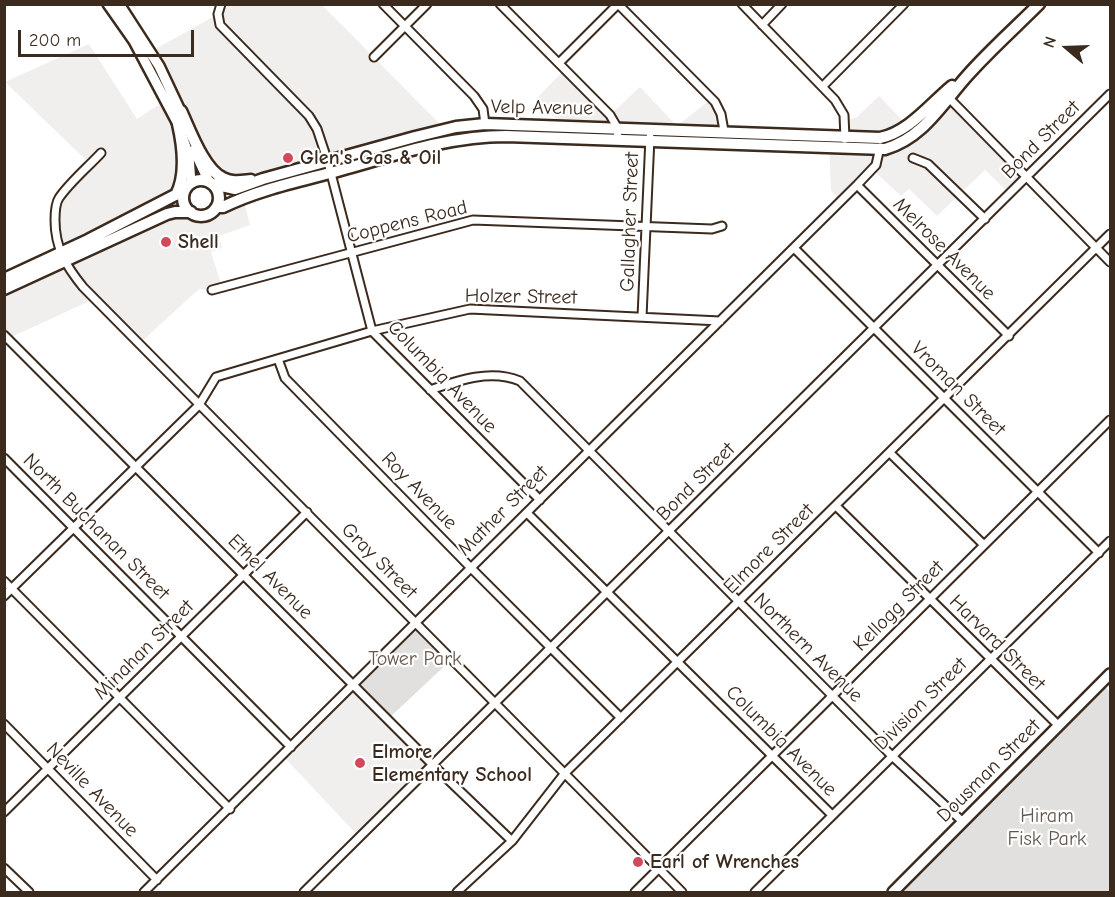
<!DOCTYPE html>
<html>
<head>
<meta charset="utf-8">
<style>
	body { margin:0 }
	#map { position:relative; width:1115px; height:897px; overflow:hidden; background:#fff; font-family:"Comic Neue",sans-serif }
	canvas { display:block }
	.frame { position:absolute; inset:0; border:6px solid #3b2a1e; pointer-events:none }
	.north { position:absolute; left:1037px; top:18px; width:60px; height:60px; -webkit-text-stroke:4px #fff; paint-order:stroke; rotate:289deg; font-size:16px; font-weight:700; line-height:24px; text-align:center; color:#3b2a1e }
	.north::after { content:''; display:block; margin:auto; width:21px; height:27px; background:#3b2a1e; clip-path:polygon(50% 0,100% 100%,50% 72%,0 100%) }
	.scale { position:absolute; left:18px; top:30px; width:176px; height:27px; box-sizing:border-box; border:3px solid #3b2a1e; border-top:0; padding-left:8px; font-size:18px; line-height:21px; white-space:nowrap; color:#3b2a1e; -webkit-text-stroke:4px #fff; paint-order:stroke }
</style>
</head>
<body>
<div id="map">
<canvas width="1115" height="897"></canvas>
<div class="frame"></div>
<div class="north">N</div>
<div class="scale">200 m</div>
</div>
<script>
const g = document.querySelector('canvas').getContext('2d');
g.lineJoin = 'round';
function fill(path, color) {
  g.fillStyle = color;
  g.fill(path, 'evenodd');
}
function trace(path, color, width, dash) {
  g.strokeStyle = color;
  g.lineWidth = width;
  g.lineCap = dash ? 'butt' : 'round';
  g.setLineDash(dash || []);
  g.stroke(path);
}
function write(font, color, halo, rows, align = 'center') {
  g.font = font + ' "Comic Neue",sans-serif';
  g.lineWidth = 4.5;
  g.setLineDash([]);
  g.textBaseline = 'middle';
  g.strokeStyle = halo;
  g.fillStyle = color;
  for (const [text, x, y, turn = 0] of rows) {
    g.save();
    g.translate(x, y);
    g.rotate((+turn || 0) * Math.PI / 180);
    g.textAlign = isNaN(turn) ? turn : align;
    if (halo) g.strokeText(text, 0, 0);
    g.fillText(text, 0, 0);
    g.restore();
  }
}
fill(new Path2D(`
	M221,5H322L445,129L263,179L217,175L150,52L218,14Z
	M89,44L137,119L166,100L181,136L176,195L59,249L58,199L90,164L5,82Z
	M565,69L610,115L640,87L677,126L712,98L724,131L559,126L556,119L536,99Z
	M879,96L907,125L900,130L845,137V121L857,117Z
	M949,98L1026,177L1010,194L985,170L937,216L909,189L901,196L872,169L840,201L831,190L829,147H892Z
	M243,198L250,225L219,236L222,248L211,252L222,287L212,290L199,289L139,344L94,299L5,340L4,289L157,218L194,214L204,216Z
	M354,685L433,765L360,838L283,756Z`), '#f1efee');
fill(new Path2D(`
	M416,622L452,659L388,719L354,685Z
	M1102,683L1110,692V892H893Z`), '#e2e0de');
const minor = new Path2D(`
	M221,4L218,14L220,25L309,116L317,129L328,162L372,331L540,500
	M383,4L474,96L483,109L485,124
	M500,4L610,115L617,127L618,140
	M618,4L715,102L721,114L724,131
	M742,4L835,100L844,115L845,139
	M762,25L782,4
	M374,57L427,4
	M559,63L618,4
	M823,86L904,4
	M949,98L1110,262
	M101,153C87,168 70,182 59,198C55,204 55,213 55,220C55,248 66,266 83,287L682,892
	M913,158L928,164L985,219
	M857,185L1009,336
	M794,248L1099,553
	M212,290L473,220L712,229L722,226
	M642,317L650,137
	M4,335L438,770L512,841
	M278,359L285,378L471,568L621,718
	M430,390C459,380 491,369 520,381L892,756L963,822
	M890,453L984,545
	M4,458L291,747
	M836,506L1059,726
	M527,513L832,815
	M4,581L230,809
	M4,596L199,405L216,377L372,331L470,309L720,321
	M4,724L157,880
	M4,812L307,512
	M4,868L29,892
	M144,892L857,185L876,165L880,147
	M304,892L1110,94
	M457,892L512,841L565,773L1110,234
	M635,892L1110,420
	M755,892L1110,541`);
const tertiary = new Path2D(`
	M108,4L134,41L178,124L189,156L191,183
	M119,4L159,66L183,117
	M194,150L209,182
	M893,892L1110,674`);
const primary = new Path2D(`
	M181,111C190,130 204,170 223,178C232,183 241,181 251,180
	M183 198a18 18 0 1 1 36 0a18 18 0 1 1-36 0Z
	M213,184L235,189L263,179L415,137L456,127L485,124L880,138C909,132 930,104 952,86
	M176,195C187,174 183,146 178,124
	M217,207H223C260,189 301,181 341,170C395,155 449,136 506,136L885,149C923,138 942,104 967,76C989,51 1015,28 1039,4
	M4,279L88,240L185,190
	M4,289L167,214L175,212H191`);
trace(minor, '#3b2a1e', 11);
trace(tertiary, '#3b2a1e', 14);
trace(primary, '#3b2a1e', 15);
trace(minor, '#fff', 7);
trace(tertiary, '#fff', 9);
trace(primary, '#fff', 10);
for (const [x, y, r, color] of [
	[288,158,6,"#d1495b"],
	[166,242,6,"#d1495b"],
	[360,763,6,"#d1495b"],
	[638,862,6,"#d1495b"]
]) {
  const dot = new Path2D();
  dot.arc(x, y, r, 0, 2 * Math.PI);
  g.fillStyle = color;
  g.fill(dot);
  trace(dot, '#fff', 2);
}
write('20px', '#3b2a1e', '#fff', [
	["Velp Avenue",542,108,1],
	["Bond Street",1041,140,-45],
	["Coppens Road",407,222,-14],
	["Gallagher Street",630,222,-88],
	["Melrose Avenue",944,249,45],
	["Holzer Street",521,297,1],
	["Columbia Avenue",442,377,46],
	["Vroman Street",958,389,45],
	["Bond Street",696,482,-45],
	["Roy Avenue",419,491,46],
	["Mather Street",503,511,-45],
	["North Buchanan Street",96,527,45],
	["Elmore Street",769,549,-45],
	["Gray Street",379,561,45],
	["Ethel Avenue",270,577,45],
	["Kellogg Street",899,606,-45],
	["Harvard Street",997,643,45],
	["Northern Avenue",808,648,45],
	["Minahan Street",144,650,-45],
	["Division Street",921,704,-45],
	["Columbia Avenue",781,741,45],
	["Dousman Street",989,771,-45],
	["Neville Avenue",92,790,46]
]);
write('bold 20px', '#3b2a1e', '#fff', [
	["Glen's Gas & Oil",300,158],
	["Shell",178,242],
	["Elmore",372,752],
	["Elementary School",372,775],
	["Earl of Wrenches",650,862]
], 'left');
write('20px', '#65584e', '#fff', [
	["Tower Park",415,659],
	["Hiram",1047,816],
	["Fisk Park",1047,839]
]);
</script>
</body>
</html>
